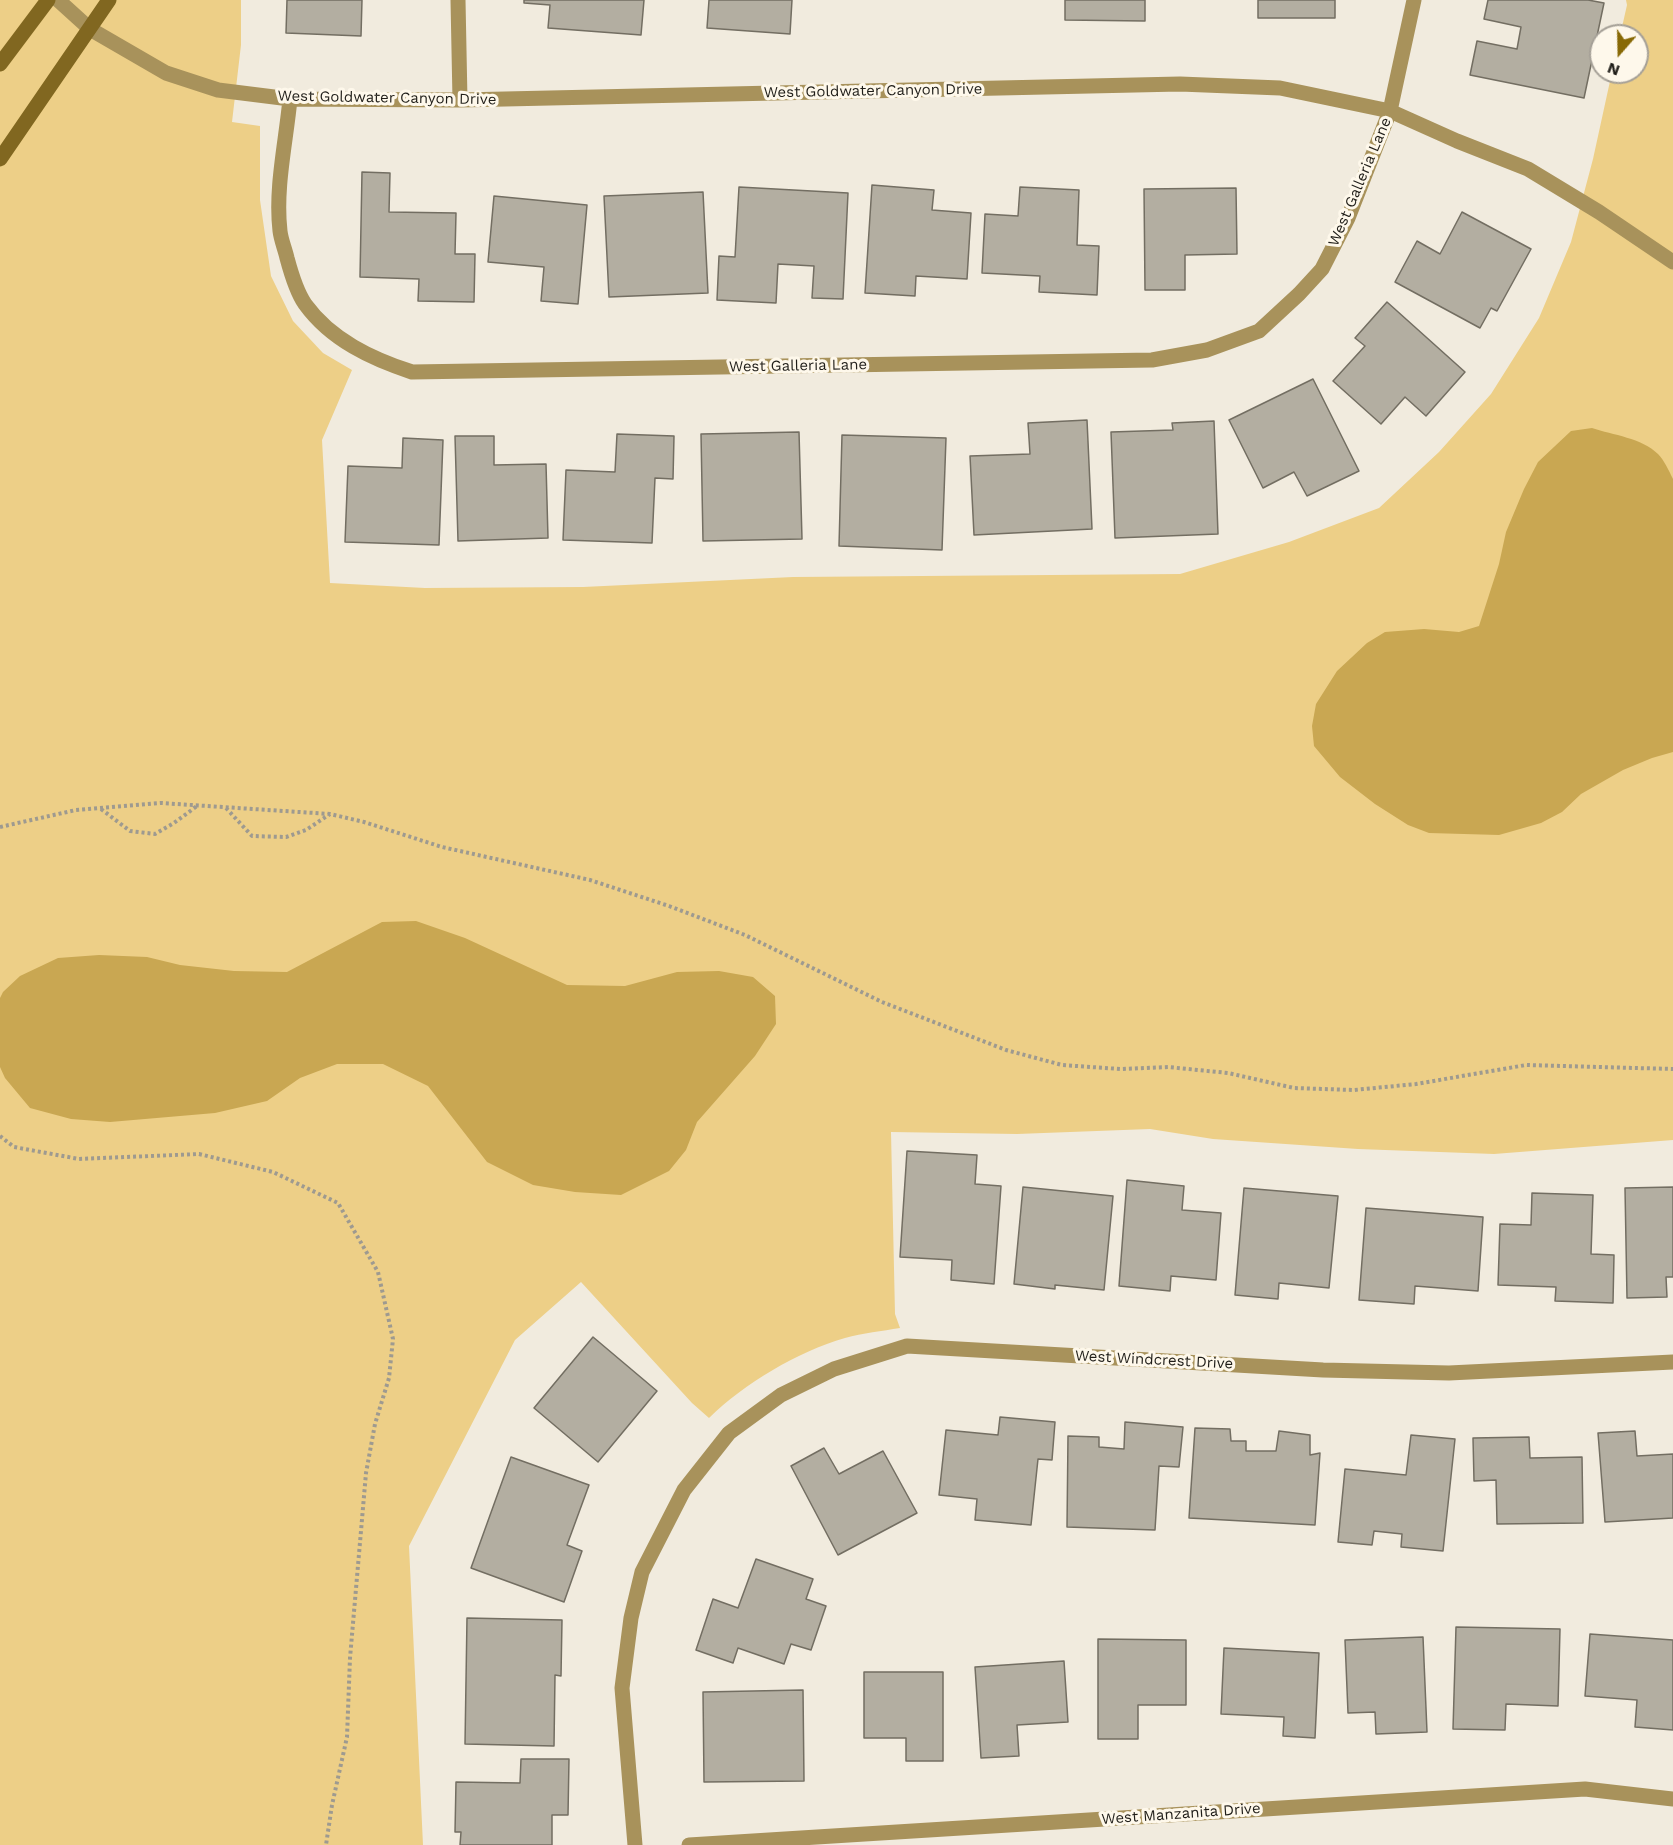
<!DOCTYPE html>
<html>
<head>
<meta charset="utf-8">
<style>
	body { margin:0 }
	#map { position:relative; width:1673px; height:1845px; overflow:hidden; background:#f1ebde; font-family:"Work Sans",sans-serif }
	canvas { display:block }
	.north { position:absolute; left:1589px; top:24px; width:60px; height:60px; box-sizing:border-box; background:#fef8eb; border:2px solid #a5a097; border-radius:50%; rotate:200deg; font-size:16px; font-weight:700; line-height:24px; text-align:center; color:#1f1d18 }
	.north::after { content:''; display:block; margin:auto; width:21px; height:27px; background:#886905; clip-path:polygon(50% 0,100% 100%,50% 72%,0 100%) }
</style>
</head>
<body>
<div id="map">
<canvas width="1673" height="1845"></canvas>
<div class="north">N</div>
</div>
<script>
const g = document.querySelector('canvas').getContext('2d');
g.lineJoin = 'round';
function fill(path, color) {
  g.fillStyle = color;
  g.fill(path, 'evenodd');
}
function trace(path, color, width, dash) {
  g.strokeStyle = color;
  g.lineWidth = width;
  g.lineCap = dash ? 'butt' : 'round';
  g.setLineDash(dash || []);
  g.stroke(path);
}
function write(font, color, halo, rows, align = 'center') {
  g.font = font + ' "Work Sans",sans-serif';
  g.lineWidth = 6;
  g.setLineDash([]);
  g.textBaseline = 'middle';
  g.strokeStyle = halo;
  g.fillStyle = color;
  for (const [text, x, y, turn = 0] of rows) {
    g.save();
    g.translate(x, y);
    g.rotate((+turn || 0) * Math.PI / 180);
    g.textAlign = isNaN(turn) ? turn : align;
    if (halo) g.strokeText(text, 0, 0);
    g.fillText(text, 0, 0);
    g.restore();
  }
}
fill(new Path2D(`
	M0,0H241V45L232,122L260,126V200L271,276L293,321L323,353L352,370L322,440L330,583L425,588L583,587L793,577L1180,574L1289,542L1379,508L1439,452L1491,394L1539,318L1571,242L1593,159L1612,72H1637V36H1620L1627,5L1626,0H1673V1140L1494,1154L1358,1149L1213,1139L1150,1129L1017,1134L891,1132L895,1314L900,1328C882,1331 863,1333 845,1338C797,1352 745,1383 709,1418L692,1403L581,1282L515,1340L409,1546L423,1845H0Z`), '#edcf87');
fill(new Path2D(`
	M1592,428C1613,435 1642,438 1658,454C1664,460 1669,471 1673,479V752L1652,758L1623,770L1581,794L1562,812L1541,823L1499,835L1429,833L1408,825L1375,804L1340,777L1314,746L1312,726L1316,704L1337,671L1367,643L1385,632L1424,629L1459,632L1479,626L1499,564L1506,532L1524,489L1538,462L1571,431Z
	M416,921L465,938L567,985L625,986L677,972L719,971L753,977L775,996L776,1024L755,1056L697,1122L686,1150L669,1171L621,1195L575,1192L533,1185L487,1162L428,1086L383,1064H337L300,1078L267,1101L215,1113L110,1122L71,1119L30,1108L5,1078L0,1067V998L3,992L20,976L58,958L99,955L147,957L180,965L234,971L287,972L382,922Z`), '#c9a752');
const building = new Path2D(`
	M287,0H362L361,36L286,33Z
	M524,0H644L641,35L548,28L550,5L524,3Z
	M709,0H792L790,34L707,28Z
	M1065,0H1145V21L1065,20Z
	M1258,0H1335V18H1258Z
	M1488,0H1588L1604,3L1584,98L1470,75L1477,41L1517,49L1521,27L1484,19Z
	M362,172L390,173L389,212L456,213L455,254H475L474,302L418,301L419,279L360,277Z
	M872,185L934,190L932,210L971,213L967,279L916,276L915,296L865,293Z
	M739,187L848,193L843,299L812,298L814,266L778,264L776,303L717,300L719,256L735,257Z
	M1020,187L1079,190L1077,245L1099,246L1097,295L1039,292L1040,276L982,273L985,214L1018,216Z
	M1236,188L1237,254L1185,255V290H1145L1144,189Z
	M703,192L708,293L609,297L604,196Z
	M494,196L587,205L578,304L541,301L544,267L488,262Z
	M1462,212L1531,249L1497,311L1491,308L1480,328L1395,282L1417,241L1440,254Z
	M1387,302L1465,372L1426,416L1405,397L1381,424L1333,381L1365,346L1355,338Z
	M1313,379L1359,471L1307,496L1294,472L1263,488L1229,420Z
	M1087,420L1092,529L974,535L970,456L1030,454L1028,423Z
	M1214,421L1218,534L1115,538L1111,432L1173,430L1172,423Z
	M799,432L802,539L703,541L701,434Z
	M617,434L674,436L673,479L655,478L652,543L563,540L566,470L615,472Z
	M842,435L946,438L942,550L839,546Z
	M455,436H494V465L546,464L548,538L458,541Z
	M403,438L443,440L439,545L345,542L348,466L402,468Z
	M907,1151L977,1155L975,1184L1001,1186L994,1284L951,1280L952,1260L900,1257Z
	M1127,1180L1184,1186L1182,1210L1221,1213L1216,1280L1171,1276L1170,1291L1119,1286Z
	M1023,1187L1113,1196L1104,1290L1055,1285V1289L1014,1284Z
	M1673,1187V1277H1666L1667,1297L1627,1298L1625,1188Z
	M1244,1188L1338,1196L1329,1288L1279,1283L1278,1299L1235,1295Z
	M1532,1193L1593,1195L1591,1254L1614,1255L1613,1303L1555,1301L1556,1287L1498,1285L1500,1224L1531,1225Z
	M1366,1208L1483,1217L1478,1291L1415,1286L1414,1304L1359,1300Z
	M593,1337L657,1391L598,1462L534,1408Z
	M1000,1417L1055,1422L1052,1460L1038,1459L1031,1525L975,1520L977,1499L939,1495L946,1430L998,1435Z
	M1125,1422L1183,1427L1179,1467L1159,1466L1155,1530L1067,1527L1068,1436L1099,1437V1447L1124,1449Z
	M1195,1428L1230,1429L1231,1441H1246V1451H1276L1279,1431L1310,1435V1455L1320,1453L1315,1525L1189,1518Z
	M1635,1431L1637,1456L1673,1454V1518L1605,1522L1598,1433Z
	M1411,1435L1455,1439L1443,1551L1401,1547L1402,1534L1374,1531L1372,1545L1338,1542L1345,1469L1406,1475Z
	M1529,1437L1530,1458L1582,1457L1583,1523L1497,1524L1496,1480L1474,1481L1473,1438Z
	M824,1448L839,1474L883,1451L917,1513L838,1555L791,1466Z
	M511,1457L589,1485L567,1545L582,1551L564,1602L471,1568Z
	M756,1559L813,1579L806,1599L826,1606L811,1650L791,1644L784,1664L738,1648L733,1663L696,1650L713,1599L738,1608Z
	M467,1618L562,1620L561,1676L555,1675L554,1746L465,1744Z
	M1456,1627L1560,1629L1558,1706L1506,1704L1505,1730L1453,1729Z
	M1590,1634L1673,1640V1730L1635,1727L1637,1700L1585,1696Z
	M1423,1637L1427,1732L1376,1734L1375,1712L1348,1713L1345,1640Z
	M1098,1639L1186,1640V1705H1138V1739H1098Z
	M1224,1648L1319,1653L1315,1738L1283,1736L1284,1717L1221,1714Z
	M1064,1661L1068,1722L1017,1725L1019,1756L981,1758L975,1667Z
	M864,1672H943V1761H906V1738H864Z
	M803,1690L804,1781L704,1782L703,1692Z
	M521,1759H569L568,1815H552V1845H460L461,1832H455L456,1782L520,1783Z`);
fill(building, '#b3aea1');
trace(building, '#736e62', 1.5);
trace(new Path2D(`
	M226,808L252,836L286,837L306,830L330,814
	M101,809L130,831L155,834L174,823L197,806
	M0,827L76,810L161,803L330,814L364,822L442,847L590,880L669,906L745,935L882,1002L1006,1050L1062,1065L1120,1069L1168,1067L1228,1073L1294,1088L1354,1090L1416,1084L1526,1065L1673,1069
	M0,1136L14,1147L79,1159L199,1154L273,1172L338,1203L378,1272L393,1339L389,1378L375,1424L366,1473L350,1658L347,1737L332,1805L326,1845`), '#9e9a90', 4, [3, 3]);
trace(new Path2D(`
	M58,0L90,29L166,73L218,90L290,99L460,100L1180,84L1280,88L1390,111L1457,141L1528,169L1599,212L1673,262
	M458,0L460,100
	M290,99C286,142 275,188 280,231C281,240 285,249 287,258C291,273 296,291 305,304C331,340 372,359 412,372L1152,360L1207,350L1259,331L1299,294L1322,269L1348,218L1390,111L1414,0
	M635,1845L622,1688L631,1618L642,1572L684,1490L729,1433L781,1395L834,1369L907,1346L1323,1370L1449,1373L1673,1362
	M689,1845L1585,1789L1673,1799`), '#a8925b', 15);
trace(new Path2D(`
	M0,64L48,0
	M0,159L109,0`), '#816720', 15);
write('15px', '#1f1d18', '#fef8eb', [
	["West Goldwater Canyon Drive",873,91,-1],
	["West Goldwater Canyon Drive",387,98,1],
	["West Galleria Lane",1360,182,-67],
	["West Galleria Lane",798,366,-1],
	["West Windcrest Drive",1154,1360,3],
	["West Manzanita Drive",1181,1814,-4]
]);
</script>
</body>
</html>
